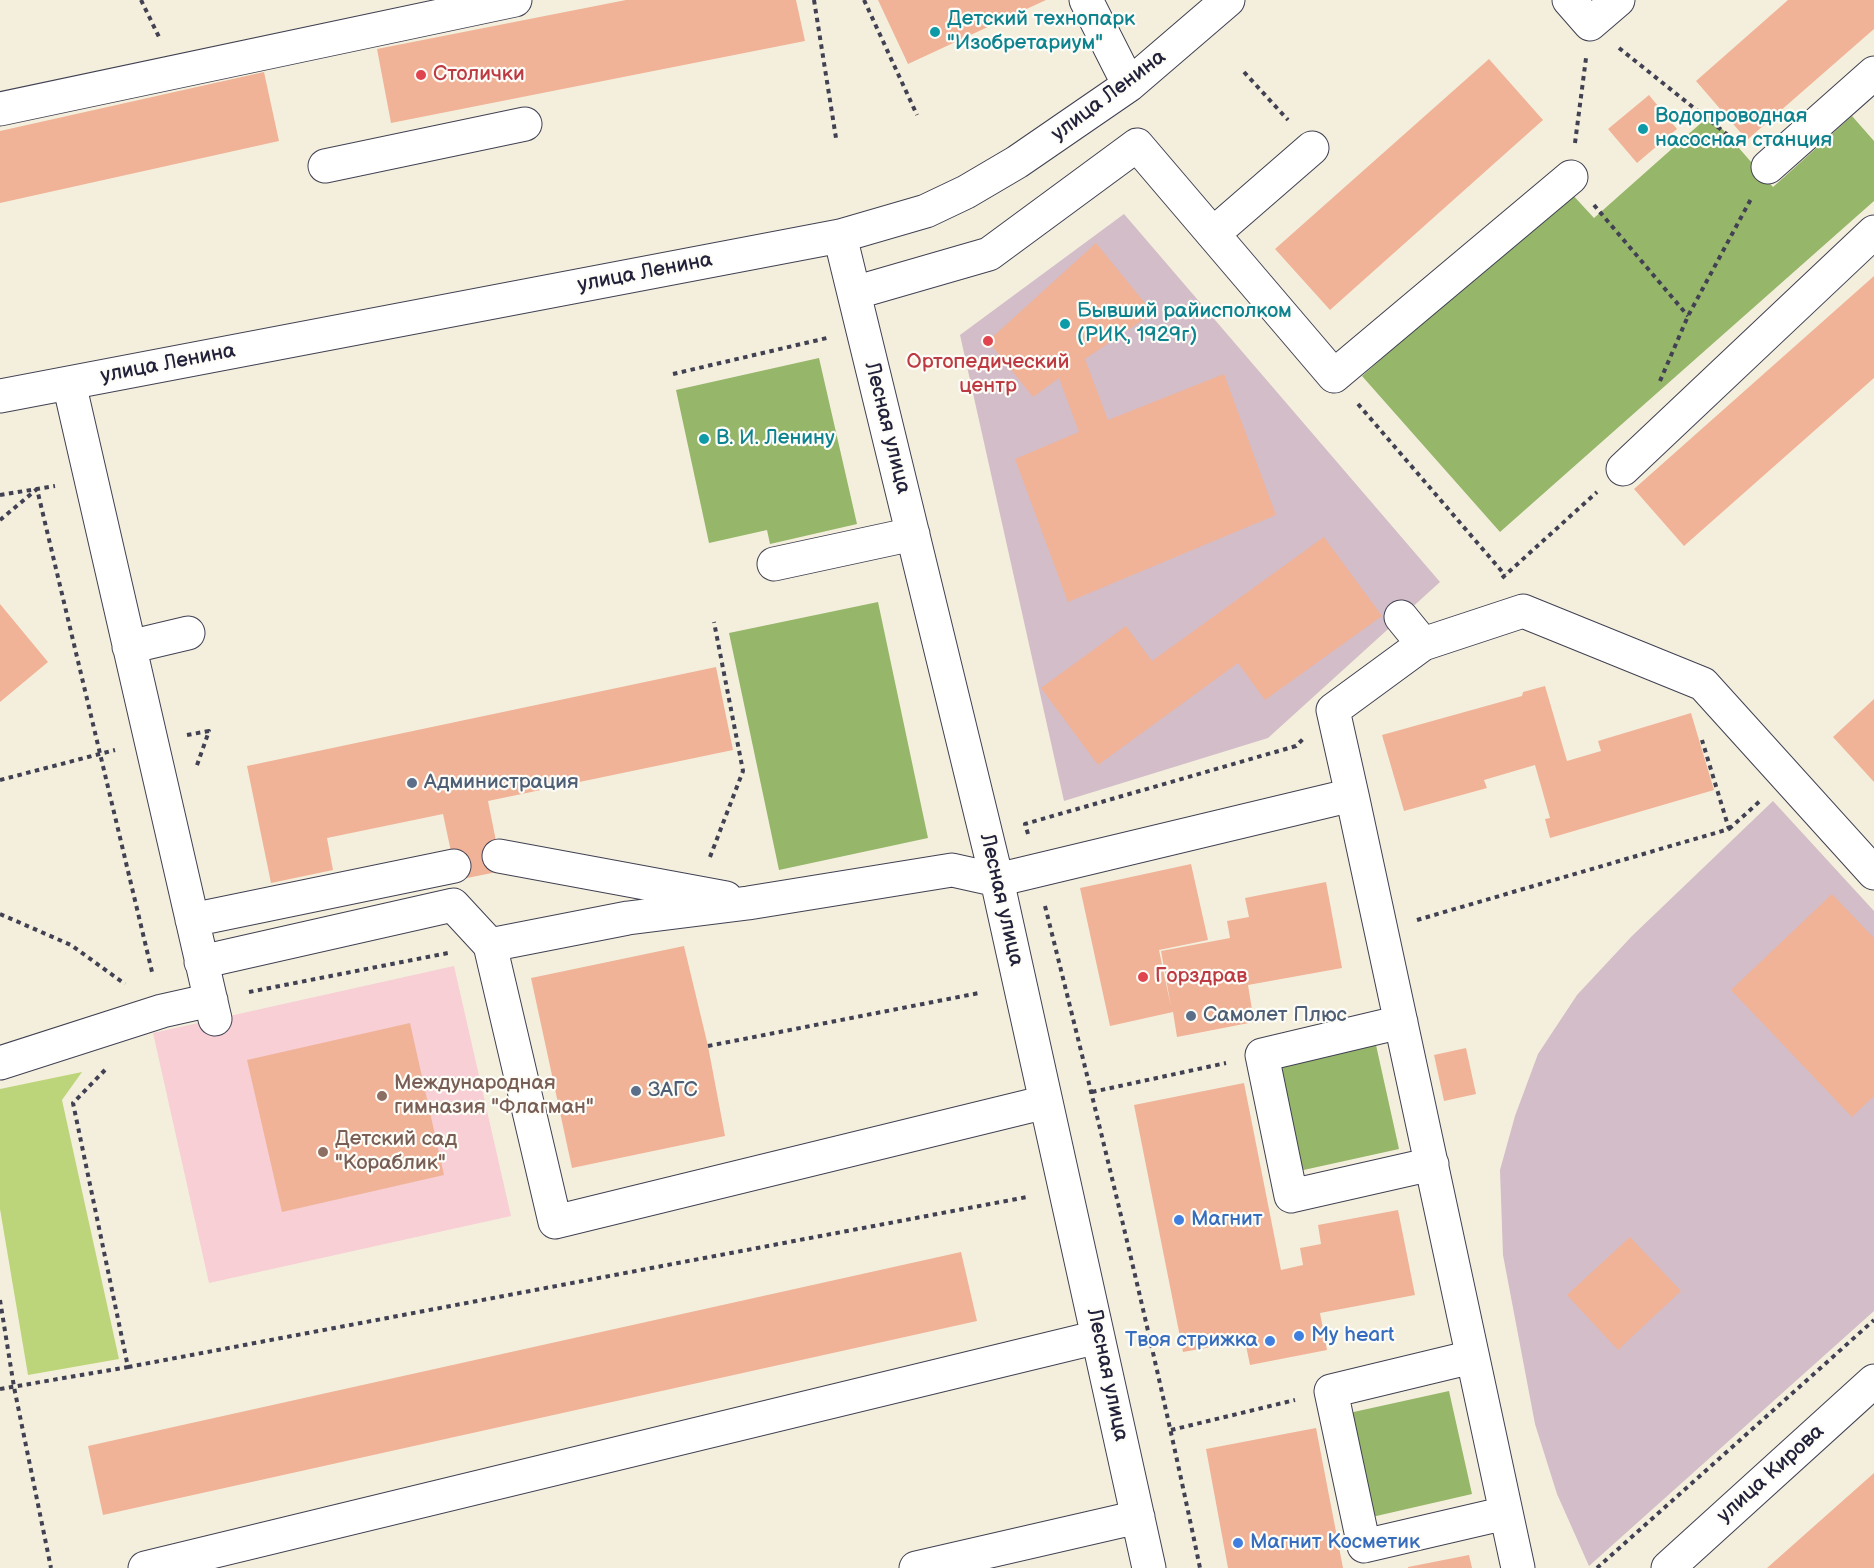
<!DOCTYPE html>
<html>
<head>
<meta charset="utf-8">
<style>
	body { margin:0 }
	canvas { display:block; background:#f3efdc }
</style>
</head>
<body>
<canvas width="1874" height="1568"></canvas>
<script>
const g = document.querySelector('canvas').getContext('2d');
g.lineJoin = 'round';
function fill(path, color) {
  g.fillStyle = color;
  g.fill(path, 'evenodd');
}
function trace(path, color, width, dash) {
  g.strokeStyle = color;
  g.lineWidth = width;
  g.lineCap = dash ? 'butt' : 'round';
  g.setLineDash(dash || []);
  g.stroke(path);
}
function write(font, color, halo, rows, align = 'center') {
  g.font = font + ' "Balsamiq Sans",sans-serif';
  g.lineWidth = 4.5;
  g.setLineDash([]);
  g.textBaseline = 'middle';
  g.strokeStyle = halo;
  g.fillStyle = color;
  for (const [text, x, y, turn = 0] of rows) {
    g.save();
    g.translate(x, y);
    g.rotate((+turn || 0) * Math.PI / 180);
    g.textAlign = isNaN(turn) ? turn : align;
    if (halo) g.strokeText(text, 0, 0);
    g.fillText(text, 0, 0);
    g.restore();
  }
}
fill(new Path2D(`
	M454,966L511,1216L209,1283L153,1033Z`), '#f7cfd5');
fill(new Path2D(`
	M1124,214L1440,582L1268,738L1064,801L960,335Z
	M1773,801L1874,911V1311L1589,1566L1557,1494L1535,1424L1503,1255L1500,1170L1515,1116L1538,1054L1577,995L1632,936Z`), '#d2bdc8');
fill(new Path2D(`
	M82,1072L62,1100L119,1359L28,1375L0,1209V1089Z`), '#bdd57a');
fill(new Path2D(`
	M1710,115L1773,187L1852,116L1874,141V201L1500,532L1362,376L1570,192L1594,218Z
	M819,358L857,524L770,544L767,530L709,543L676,390Z
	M878,602L928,838L779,870L729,633Z
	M1376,1045L1399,1149L1299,1171L1276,1067Z
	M1449,1391L1472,1494L1372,1517L1349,1413Z`), '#96b66a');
fill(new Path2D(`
	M626,0H796L805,41L391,123L377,49Z
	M878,0H1046L908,64Z
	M1788,0H1874V29L1747,140L1696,81Z
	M1489,59L1543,120L1330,310L1275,249Z
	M264,72L279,141L0,203V131Z
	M1649,95L1677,129L1637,163L1608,129Z
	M1096,243L1153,313L1085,359L1108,420L1224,374L1276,515L1068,602L1015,459L1079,432L1059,378L1033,397L988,341Z
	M1874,276V378L1684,546L1634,489Z
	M1324,537L1382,616L1265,700L1238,663L1098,765L1041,688L1126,626L1152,661Z
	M0,604L48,662L0,702Z
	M716,667L733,750L488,801L502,871L457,880L443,814L327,838L333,870L271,883L247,766Z
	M1545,686L1567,761L1601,751L1598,741L1691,713L1714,790L1550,838L1545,819L1550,818L1535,765L1484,780L1487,788L1404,811L1382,735L1522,696L1523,692Z
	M1874,699V782L1833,737Z
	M1191,864L1208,940L1159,950L1171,1007L1161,951L1230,938L1227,921L1249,917L1245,898L1326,882L1342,968L1248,985L1254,1022L1177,1037L1173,1012L1110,1026L1080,888Z
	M1832,894L1874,938V1096L1852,1117L1731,990Z
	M684,946L708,1046L725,1136L572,1168L531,978Z
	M410,1023L444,1175L282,1212L247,1060Z
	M1466,1048L1476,1094L1444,1101L1434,1055Z
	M1244,1083L1281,1270L1303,1265L1300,1248L1321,1244L1318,1225L1398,1210L1415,1295L1320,1313L1327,1350L1250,1365L1245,1341L1183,1352L1134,1105Z
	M1630,1237L1681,1291L1618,1350L1567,1295Z
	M961,1252L977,1321L103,1515L88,1446Z
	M1316,1428L1343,1568H1228L1206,1449Z
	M1874,1473V1568H1767Z
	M1469,1555L1472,1568H1408V1567Z`), '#f1b398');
const minor = new Path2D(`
	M1086,0L1129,85
	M1569,0L1590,24L1618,0
	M0,109L515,0
	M325,166L525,124
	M1768,167L1874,73
	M1213,234L1312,148
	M840,236L997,880L1149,1568
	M854,293L989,254L1137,145L1334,376L1571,177
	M69,383L215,1019
	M0,396L840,236L926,211L966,192L1017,162L1129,85L1228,0
	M1623,469L1874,232
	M774,564L913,534
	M1401,617L1423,644
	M129,647L188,633
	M1352,795L1333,710L1423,644L1523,611L1703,684L1874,873
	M499,856L726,898
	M192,920L454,866
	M201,962L453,905L490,945
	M1401,1022L1262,1055L1291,1196L1432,1164
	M0,1063L162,1011L211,1000
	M1046,1102L555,1222L490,945L628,918L748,903L952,870L997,880L1352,795L1518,1568
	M1472,1357L1331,1391L1364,1546L1506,1513
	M145,1568L1098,1337
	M916,1568L1138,1517
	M1668,1568L1874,1381`);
trace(minor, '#414153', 35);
trace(new Path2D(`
	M141,0L159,37
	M814,0L836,138
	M864,0L917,115
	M1619,48L1739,144
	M1244,72L1288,120
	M1575,143L1586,58
	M1594,205L1688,316
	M673,374L827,338
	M1660,381L1688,316L1752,197
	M1358,404L1505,575
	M0,495L55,486
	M0,520L37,489L153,976
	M1502,578L1597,492
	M187,735L209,731L196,768
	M0,780L115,750
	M1729,829L1760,801
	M1028,834L1025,824L1296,746L1303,739
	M710,857L743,771L714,622
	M1045,906C1100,1126 1154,1346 1200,1568
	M0,914L71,945L125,984
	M1417,920L1729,829L1702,740
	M249,992L448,953
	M708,1046L979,993
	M1092,1092L1226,1063
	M0,1300L14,1387L51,1568
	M128,1367L1027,1197
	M0,1389L128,1367L73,1103L105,1070
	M1171,1430L1295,1400
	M1597,1568L1874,1320`), '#414153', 4, [4.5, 4.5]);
trace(minor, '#fff', 33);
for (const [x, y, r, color] of [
	[935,32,6,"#0f9aa8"],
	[421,75,6,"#e0444e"],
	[1643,129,6,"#0f9aa8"],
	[1065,324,6,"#0f9aa8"],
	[988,341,6,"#e0444e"],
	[704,439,6,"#0f9aa8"],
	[412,783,6,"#5c6f8a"],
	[1143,977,6,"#e0444e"],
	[1191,1016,6,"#5c6f8a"],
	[636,1091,6,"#5c6f8a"],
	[382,1096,6,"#8d6e63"],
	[323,1152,6,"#8d6e63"],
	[1179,1220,6,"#3f7fe0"],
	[1299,1336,6,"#3f7fe0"],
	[1270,1341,6,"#3f7fe0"],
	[1238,1543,6,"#3f7fe0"]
]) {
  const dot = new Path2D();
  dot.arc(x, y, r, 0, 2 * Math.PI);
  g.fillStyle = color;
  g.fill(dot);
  trace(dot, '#fdfcf7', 2);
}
write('21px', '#0d838f', '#fdfcf7', [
	["Детский технопарк",947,20],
	["\"Изобретариум\"",947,44],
	["Водопроводная",1655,117],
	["насосная станция",1655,141],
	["Бывший райисполком",1077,312],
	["(РИК, 1929г)",1077,336],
	["В. И. Ленину",716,439]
], 'left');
write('21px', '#be3a42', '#fdfcf7', [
	["Столички",433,75],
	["Ортопедический",988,363,"center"],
	["центр",988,387,"center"],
	["Горздрав",1155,977]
], 'left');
write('21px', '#22223b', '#fdfcf7', [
	["улица Ленина",1109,96,-37],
	["улица Ленина",645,273,-11],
	["улица Ленина",168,364,-11],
	["Лесная улица",887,428,76],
	["Лесная улица",1001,900,77],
	["Лесная улица",1107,1375,78],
	["улица Кирова",1771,1474,-42]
]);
write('21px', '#4e5e75', '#fdfcf7', [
	["Администрация",424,783],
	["Самолет Плюс",1203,1016],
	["ЗАГС",648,1091]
], 'left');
write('21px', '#785e54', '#fdfcf7', [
	["Международная",394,1084],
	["гимназия \"Флагман\"",394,1108],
	["Детский сад",335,1140],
	["\"Кораблик\"",335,1164]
], 'left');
write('21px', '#366cbe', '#fdfcf7', [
	["Магнит",1191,1220],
	["My heart",1311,1336],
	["Твоя стрижка",1258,1341,"right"],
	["Магнит Косметик",1250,1543]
], 'left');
</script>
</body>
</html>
